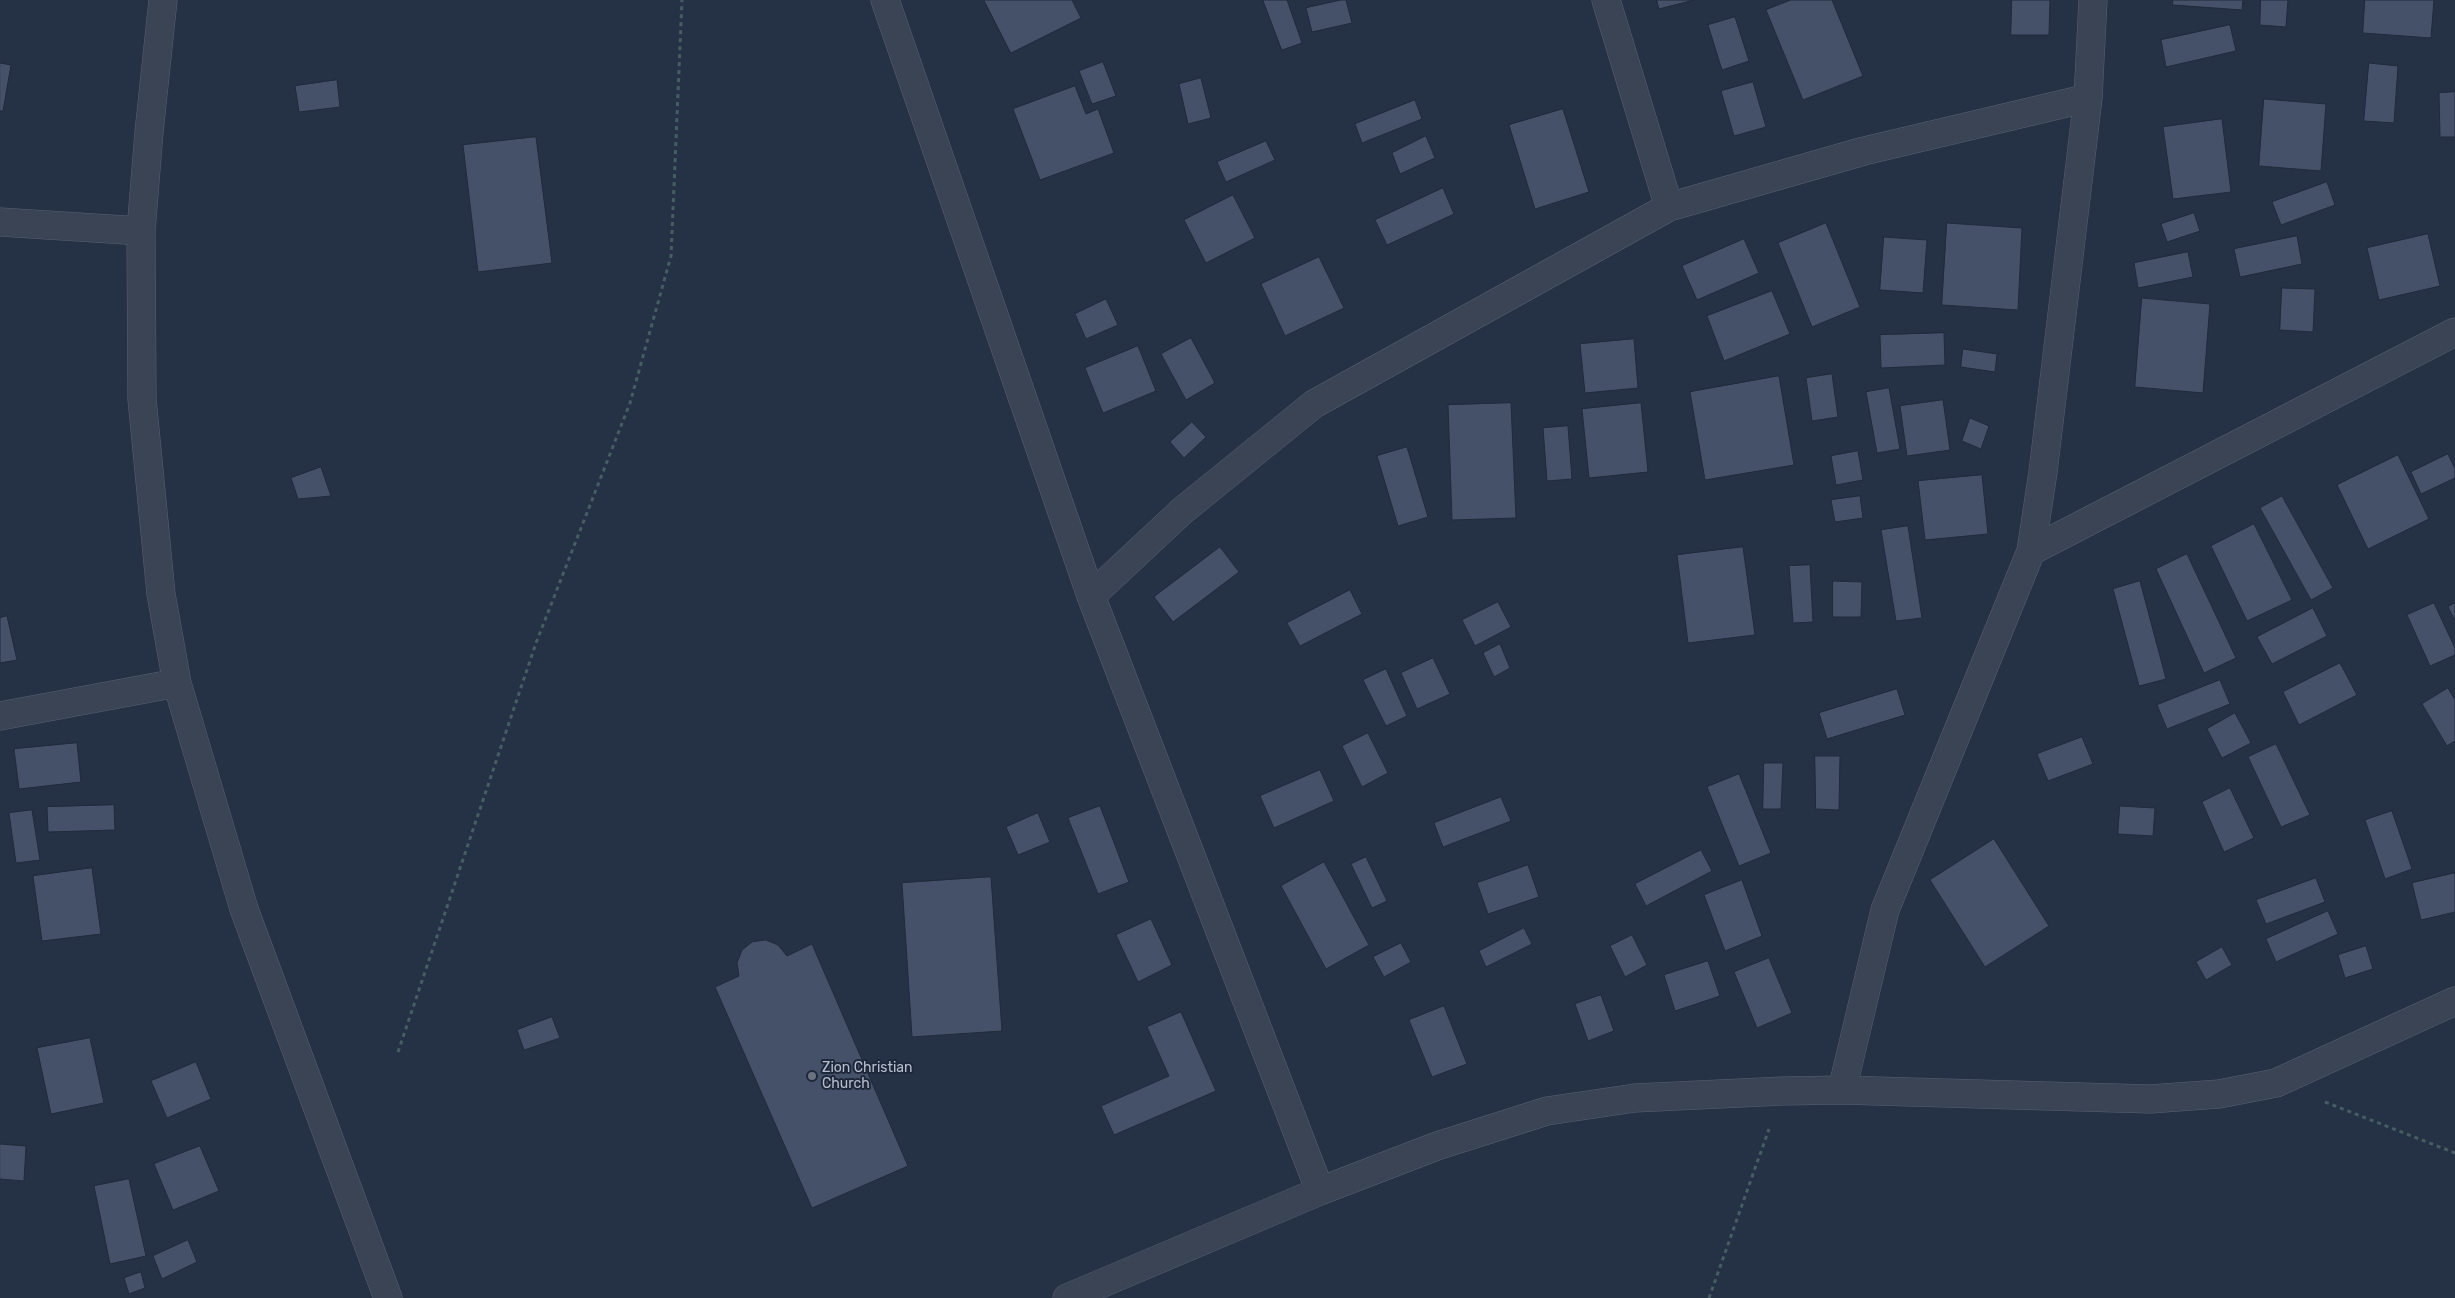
<!DOCTYPE html>
<html>
<head>
<meta charset="utf-8">
<style>
	body { margin:0 }
	canvas { display:block; background:#253145 }
</style>
</head>
<body>
<canvas width="2455" height="1298"></canvas>
<script>
const g = document.querySelector('canvas').getContext('2d');
g.lineJoin = 'round';
function fill(path, color) {
  g.fillStyle = color;
  g.fill(path, 'evenodd');
}
function trace(path, color, width, dash) {
  g.strokeStyle = color;
  g.lineWidth = width;
  g.lineCap = dash ? 'butt' : 'round';
  g.setLineDash(dash || []);
  g.stroke(path);
}
function write(font, color, halo, rows, align = 'center') {
  g.font = font + ' Rubik,sans-serif';
  g.lineWidth = 4;
  g.setLineDash([]);
  g.textBaseline = 'middle';
  g.strokeStyle = halo;
  g.fillStyle = color;
  for (const [text, x, y, turn = 0] of rows) {
    g.save();
    g.translate(x, y);
    g.rotate((+turn || 0) * Math.PI / 180);
    g.textAlign = isNaN(turn) ? turn : align;
    if (halo) g.strokeText(text, 0, 0);
    g.fillText(text, 0, 0);
    g.restore();
  }
}
const building = new Path2D(`
	M984,0H1072L1081,18L1011,53Z
	M1263,0H1287L1302,43L1282,50Z
	M1341,0H1346L1352,23L1312,32L1306,8Z
	M1657,0H1694L1659,9Z
	M1791,0H1832L1863,76L1803,100L1766,10Z
	M2012,0H2050L2049,35H2011Z
	M2173,0H2243L2242,10L2173,5Z
	M2261,0H2288L2286,27L2260,25Z
	M2365,0H2434L2431,38L2363,33Z
	M1735,17L1749,61L1722,70L1708,25Z
	M2230,25L2236,51L2166,67L2161,40Z
	M1103,62L1116,96L1092,104L1079,71Z
	M0,63L11,65L3,111H0Z
	M2369,63L2398,66L2394,123L2364,121Z
	M1201,78L1211,118L1188,124L1179,84Z
	M337,80L340,107L299,112L295,86Z
	M1753,82L1766,127L1734,136L1721,91Z
	M1075,86L1086,114L1098,109L1114,153L1040,180L1013,109Z
	M2455,92V137H2440L2439,93Z
	M2264,99L2326,104L2321,171L2259,166Z
	M1415,100L1422,119L1362,143L1355,124Z
	M1563,109L1589,192L1535,209L1509,125Z
	M2222,119L2231,192L2173,199L2163,127Z
	M1426,136L1435,158L1400,174L1392,153Z
	M536,137L552,263L478,272L463,145Z
	M1266,141L1275,160L1226,182L1217,162Z
	M2327,182L2335,205L2281,225L2272,202Z
	M1443,188L1454,214L1387,245L1375,220Z
	M1233,195L1255,238L1206,263L1184,220Z
	M2194,213L2200,231L2167,242L2161,224Z
	M1826,223L1860,307L1812,327L1778,243Z
	M1947,223L2022,228L2018,310L1942,305Z
	M2428,234L2440,286L2379,300L2367,248Z
	M2297,236L2302,264L2240,277L2234,249Z
	M1884,237L1927,240L1923,293L1880,290Z
	M1744,239L1759,273L1697,300L1682,266Z
	M2188,252L2193,277L2138,288L2134,263Z
	M1319,257L1344,308L1285,336L1261,284Z
	M2282,288L2315,289L2313,332L2280,330Z
	M1772,291L1790,334L1724,361L1707,316Z
	M2142,298L2210,304L2203,393L2135,387Z
	M1106,299L1118,325L1086,339L1075,314Z
	M1944,333L1945,365L1881,368L1880,335Z
	M1191,338L1215,383L1186,400L1161,354Z
	M1634,339L1638,388L1585,393L1580,344Z
	M1138,346L1156,391L1103,413L1085,368Z
	M1963,349L1997,354L1995,372L1961,367Z
	M1832,374L1838,417L1812,421L1806,378Z
	M1779,376L1794,465L1705,480L1690,392Z
	M1889,388L1900,449L1877,453L1866,392Z
	M1943,400L1950,450L1907,456L1900,406Z
	M1511,403L1516,518L1452,520L1448,405Z
	M1641,403L1648,472L1589,478L1582,409Z
	M1970,418L1989,426L1981,449L1962,441Z
	M1192,422L1206,437L1184,458L1170,442Z
	M1568,426L1572,479L1547,481L1543,428Z
	M1407,447L1428,517L1398,526L1377,456Z
	M1858,451L1863,480L1836,485L1831,456Z
	M2448,454L2455,469V478L2421,494L2411,472Z
	M2398,455L2429,519L2368,549L2337,485Z
	M321,467L331,496L298,499L291,478Z
	M1982,475L1988,534L1925,540L1918,481Z
	M1860,496L1863,518L1835,522L1831,500Z
	M2282,496L2333,588L2311,600L2260,508Z
	M2254,524L2292,600L2247,621L2211,546Z
	M1908,526L1922,618L1896,621L1881,530Z
	M1220,547L1239,572L1173,622L1154,597Z
	M1743,547L1755,635L1688,643L1677,555Z
	M2187,554L2236,658L2204,673L2156,569Z
	M1810,565L1813,622L1793,623L1789,566Z
	M1833,581L1862,582L1861,617H1833Z
	M2140,581L2166,679L2139,686L2113,589Z
	M1350,590L1362,614L1300,646L1287,623Z
	M1498,602L1511,627L1475,646L1462,620Z
	M2434,603L2455,648V655L2430,666L2407,615Z
	M2455,603V621L2448,607Z
	M2313,608L2327,636L2272,664L2257,637Z
	M7,616L17,660L0,663V618Z
	M1500,644L1510,668L1494,677L1483,653Z
	M1433,658L1450,694L1417,709L1401,673Z
	M2340,663L2357,695L2299,725L2283,692Z
	M1386,669L1407,716L1386,726L1363,680Z
	M2220,680L2230,704L2167,729L2157,705Z
	M2448,688L2455,700V741L2447,746L2422,704Z
	M1897,689L1905,715L1827,739L1819,713Z
	M2235,713L2251,743L2222,758L2207,729Z
	M1368,733L1388,773L1362,787L1342,746Z
	M2082,737L2093,764L2048,781L2037,754Z
	M77,743L81,782L19,789L14,749Z
	M2276,744L2310,815L2281,827L2248,757Z
	M1815,756H1840L1839,810L1816,809Z
	M1764,763H1783L1781,809H1763Z
	M1320,770L1334,801L1274,828L1260,796Z
	M1739,774L1771,853L1739,866L1707,787Z
	M2230,788L2254,838L2224,852L2202,802Z
	M1501,797L1511,821L1443,847L1434,823Z
	M114,805L115,830L48,832L47,807Z
	M1100,806L1129,882L1098,894L1068,818Z
	M2120,806L2155,808L2153,836L2118,834Z
	M32,810L40,860L16,863L9,813Z
	M2392,811L2412,869L2385,879L2365,820Z
	M1038,813L1050,842L1018,855L1006,827Z
	M1994,839L2049,926L1985,967L1930,880Z
	M1701,850L1712,871L1646,906L1635,884Z
	M1366,857L1387,901L1372,908L1351,864Z
	M1324,862L1369,945L1326,969L1281,886Z
	M1528,865L1539,897L1488,914L1477,883Z
	M92,868L101,934L42,941L33,876Z
	M2455,873V912L2421,920L2412,883Z
	M991,877L1002,1031L912,1037L902,883Z
	M2316,878L2325,902L2266,924L2256,900Z
	M1742,880L1762,936L1725,951L1704,895Z
	M2328,911L2338,934L2276,962L2266,939Z
	M1151,919L1172,965L1138,982L1116,935Z
	M1524,928L1532,944L1486,967L1479,951Z
	M1632,935L1647,965L1625,977L1610,946Z
	M766,940L778,945L787,956L812,944L908,1166L812,1208L715,987L739,976L737,963L742,950L752,942Z
	M1401,943L1411,962L1384,977L1373,957Z
	M2366,946L2373,969L2345,978L2338,955Z
	M2222,947L2232,965L2206,980L2196,962Z
	M1769,958L1792,1013L1757,1028L1734,972Z
	M1708,961L1720,996L1675,1011L1664,975Z
	M1601,995L1614,1031L1588,1041L1575,1004Z
	M1444,1006L1467,1064L1432,1077L1409,1020Z
	M1181,1012L1216,1091L1114,1135L1101,1106L1169,1076L1147,1027Z
	M552,1017L560,1038L524,1050L517,1030Z
	M90,1038L104,1103L51,1114L37,1048Z
	M196,1062L211,1099L167,1118L151,1081Z
	M0,1144L26,1146L24,1181L0,1179Z
	M200,1146L219,1191L173,1210L154,1164Z
	M129,1179L146,1256L110,1264L94,1186Z
	M188,1240L197,1262L162,1279L153,1256Z
	M141,1272L145,1288L129,1294L124,1278Z`);
fill(building, '#445168');
trace(building, '#202a3c', 1);
const minor = new Path2D(`
	M163,0L149,132L141,231L142,399L161,594L177,683L244,909L388,1298
	M885,0L1091,596L1320,1191
	M1606,0L1669,207
	M0,222L141,231
	M2031,551L2455,332
	M1091,596L1182,511L1314,404L1669,207L1864,151L2088,98
	M0,716L177,683
	M1842,1090L1885,910L2031,551L2043,472L2088,98L2093,0
	M1067,1298L1320,1191L1437,1146L1547,1111L1635,1098L1783,1091L1842,1090L2150,1099L2219,1094L2276,1083L2455,1001`);
trace(minor, '#586172', 29);
trace(new Path2D(`
	M398,1052L536,643L630,403L671,256L682,0
	M2325,1102L2455,1153
	M1709,1298L1769,1129`), '#465e62', 3, [4, 4]);
trace(minor, '#3a4455', 28);
for (const [x, y, r, color] of [
	[812,1076,5,"#6b7280"]
]) {
  const dot = new Path2D();
  dot.arc(x, y, r, 0, 2 * Math.PI);
  g.fillStyle = color;
  g.fill(dot);
  trace(dot, '#1e283a', 2);
}
write('14px', '#b7bfce', '#1e283a', [
	["Zion Christian",822,1068],
	["Church",822,1084]
], 'left');
</script>
</body>
</html>
